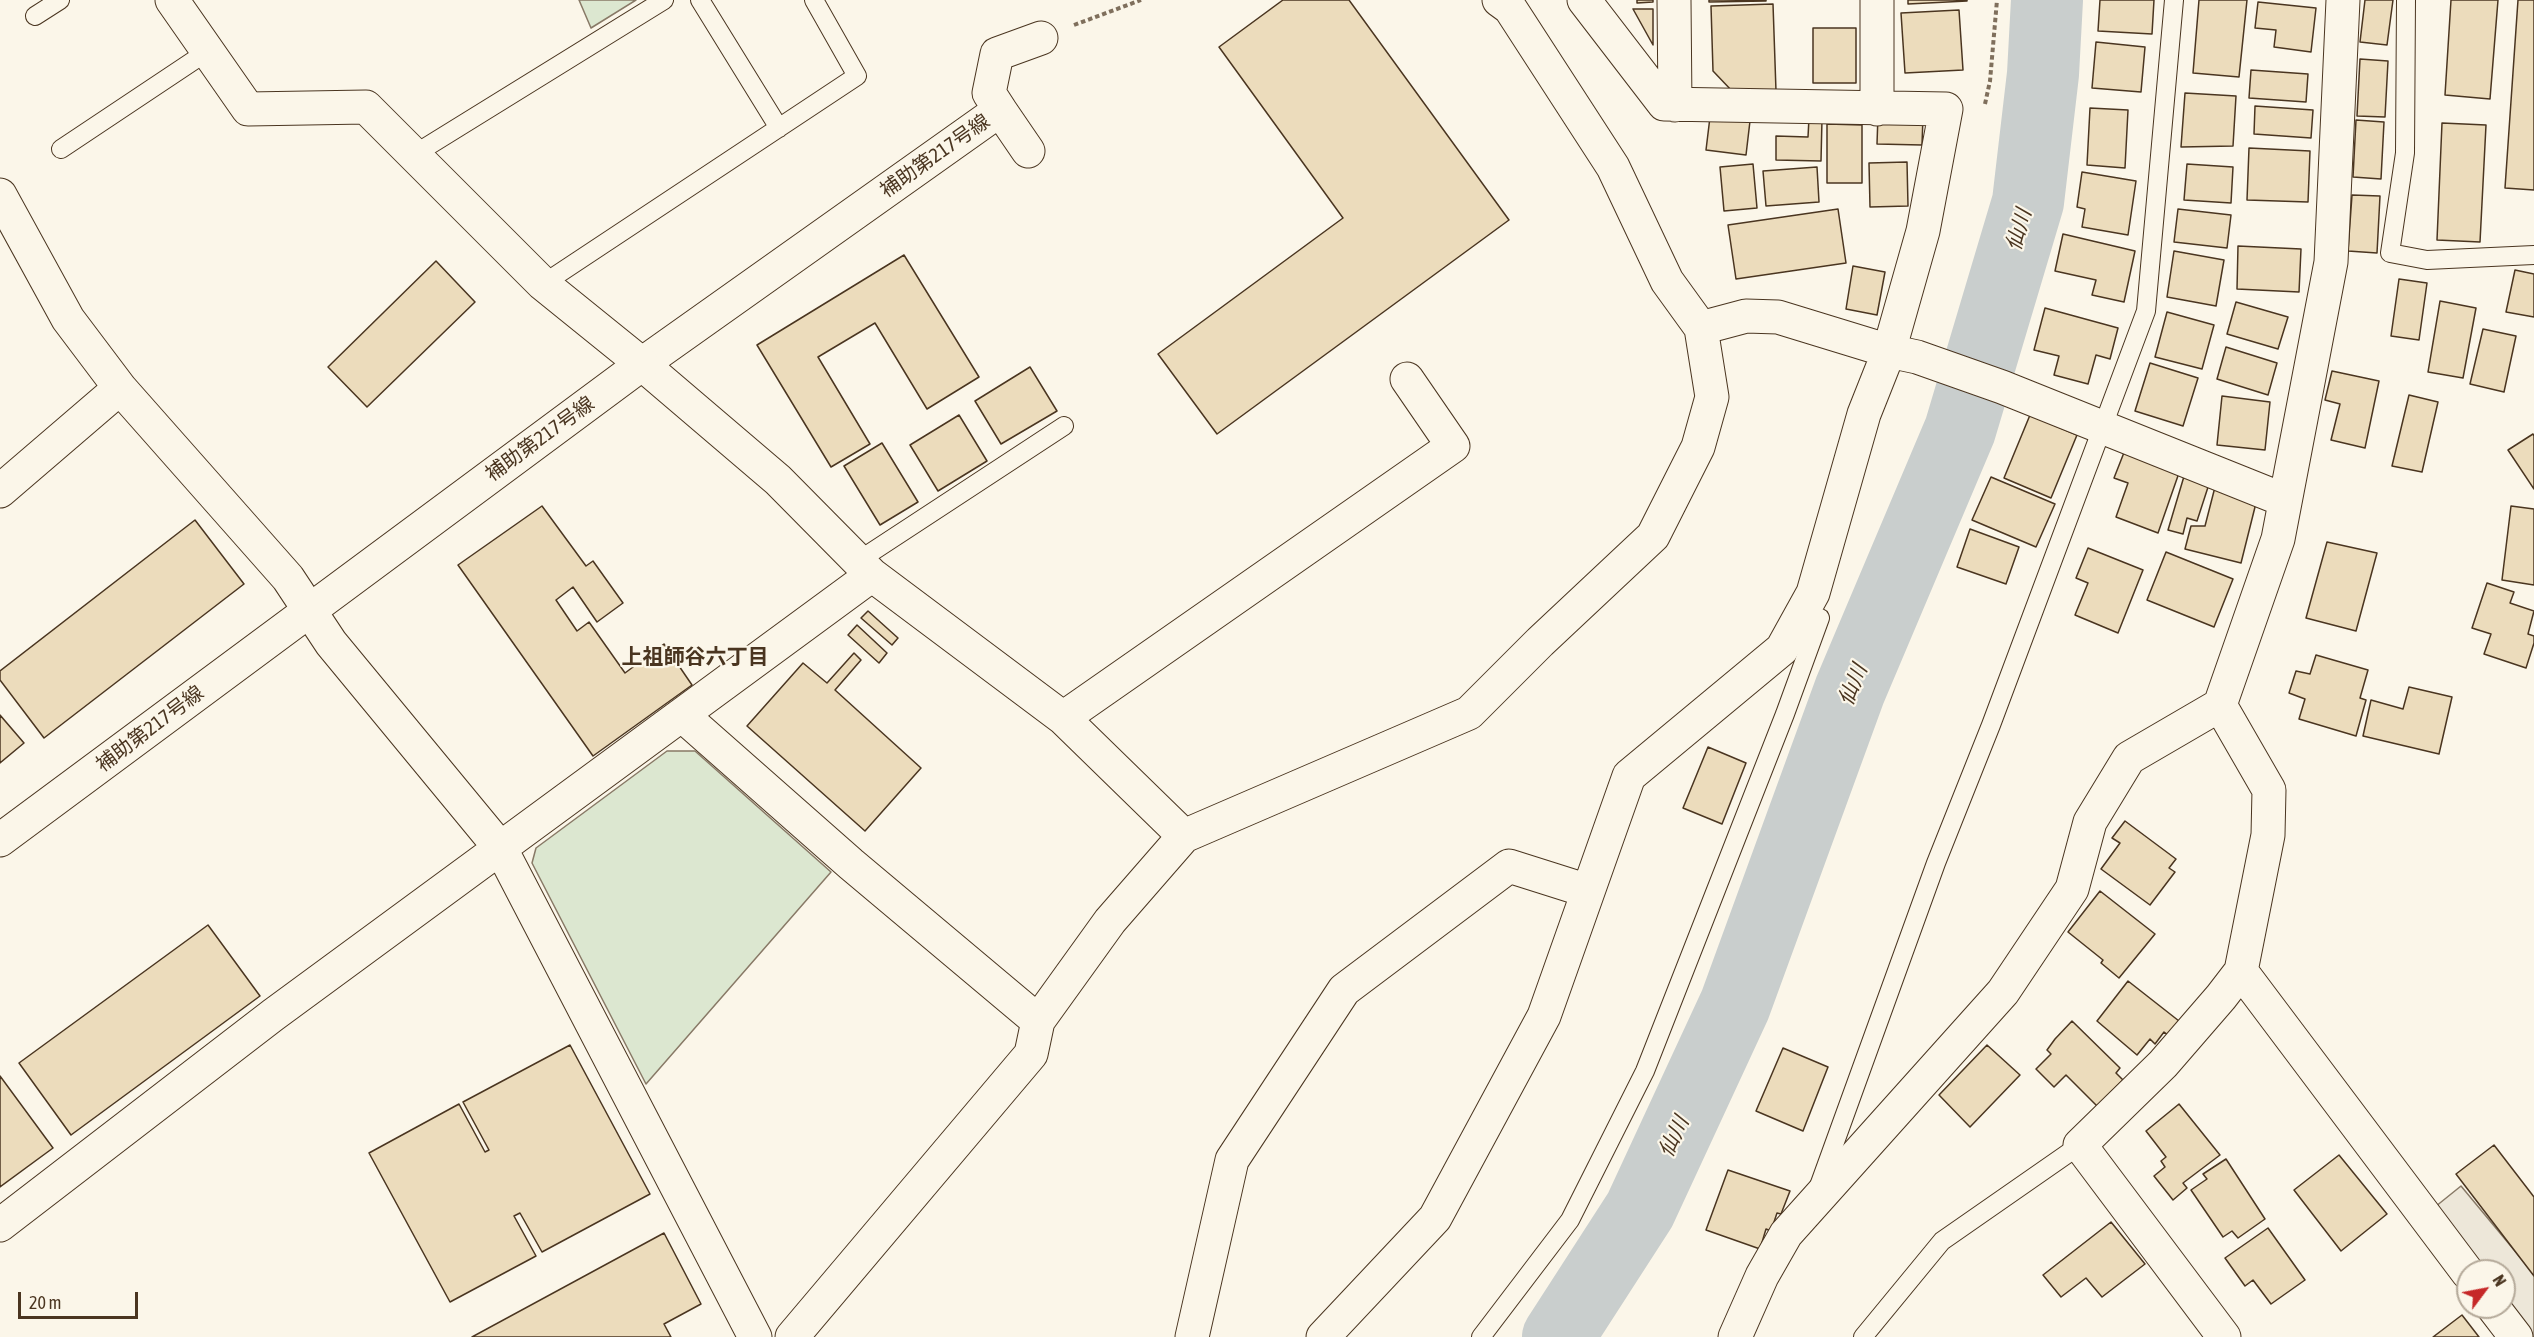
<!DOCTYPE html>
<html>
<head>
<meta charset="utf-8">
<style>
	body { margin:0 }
	#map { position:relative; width:2534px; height:1337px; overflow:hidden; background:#fbf6e9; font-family:"Asap Condensed",sans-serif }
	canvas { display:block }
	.north { position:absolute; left:2456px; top:1259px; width:60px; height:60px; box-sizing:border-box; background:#fbf6e9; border:2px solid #b4a999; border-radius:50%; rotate:58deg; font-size:16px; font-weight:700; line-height:24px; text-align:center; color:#4a3520 }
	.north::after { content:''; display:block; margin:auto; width:21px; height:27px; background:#c62828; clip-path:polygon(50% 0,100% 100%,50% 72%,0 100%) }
	.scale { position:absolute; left:18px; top:1292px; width:120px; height:27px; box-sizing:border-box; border:3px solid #4a3520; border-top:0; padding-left:8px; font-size:18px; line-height:21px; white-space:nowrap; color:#4a3520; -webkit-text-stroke:4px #fbf6e9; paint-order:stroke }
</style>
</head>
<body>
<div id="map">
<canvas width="2534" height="1337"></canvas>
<div class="north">N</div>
<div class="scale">20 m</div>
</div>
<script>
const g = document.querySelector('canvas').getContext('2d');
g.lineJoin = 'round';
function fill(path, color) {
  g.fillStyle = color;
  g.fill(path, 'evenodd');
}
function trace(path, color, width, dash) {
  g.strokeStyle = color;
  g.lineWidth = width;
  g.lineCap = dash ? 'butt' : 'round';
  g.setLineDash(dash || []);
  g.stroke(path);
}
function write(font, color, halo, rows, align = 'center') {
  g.font = font + ' "Asap Condensed","Noto Sans JP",sans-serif';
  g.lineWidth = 4.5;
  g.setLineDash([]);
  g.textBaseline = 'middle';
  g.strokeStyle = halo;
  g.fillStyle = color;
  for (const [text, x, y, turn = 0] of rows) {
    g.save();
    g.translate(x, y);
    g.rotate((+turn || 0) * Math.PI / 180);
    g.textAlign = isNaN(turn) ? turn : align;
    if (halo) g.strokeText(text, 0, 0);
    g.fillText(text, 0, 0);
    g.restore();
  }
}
const green = new Path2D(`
	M579,0H636L591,28Z
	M667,751H695L831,872L646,1084L532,863L536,848Z`);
fill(green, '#dce7d0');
trace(green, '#887966', 1.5);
const parking = new Path2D(`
	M2461,1186L2534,1274V1337H2525L2504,1307V1271H2471L2425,1215Z`);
fill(parking, '#ede7d9');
trace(parking, '#887966', 1.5);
trace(new Path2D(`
	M1558,1337L1640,1210L1735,1005L1850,690L1960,430L2028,202L2043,74L2047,0`), '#c9cecd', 72);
const building = new Path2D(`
	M1283,0H1349L1509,220L1217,434L1158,354L1343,218L1219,47Z
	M1637,0H1653V2L1637,3Z
	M1709,0H1766V1L1709,2Z
	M1908,0H1967V1L1908,4Z
	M2100,0H2154L2152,34L2098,31Z
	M2199,0H2247L2239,77L2193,73Z
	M2365,0H2393L2387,45L2360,42Z
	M2451,0H2498L2490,99L2445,95Z
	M2518,0H2534V190L2505,188Z
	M2258,2L2316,8L2311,52L2274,47L2276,30L2255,28Z
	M1773,4L1776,91L1733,92L1713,71L1711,6Z
	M1633,9H1653V45Z
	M1959,10L1963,70L1905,73L1901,13Z
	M1813,28H1856V83H1813Z
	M2096,42L2145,47L2141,92L2092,88Z
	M2360,59L2388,61L2385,117L2357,116Z
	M2251,70L2308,74L2306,102L2249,98Z
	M2185,93L2236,96L2233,146L2181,147Z
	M2255,106L2313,110L2311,138L2254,134Z
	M2090,108L2128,110L2125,168L2087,165Z
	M1878,115L1923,116L1922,145L1877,144Z
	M1710,117L1750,121L1746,155L1706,150Z
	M1809,118L1822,119L1821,161L1776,160V136L1808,137Z
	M2356,120L2384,122L2381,179L2353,177Z
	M2442,123L2486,125L2480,242L2437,240Z
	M1827,124L1862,125V183H1827Z
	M2249,148L2310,151L2308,202L2247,200Z
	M1907,162L1908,206L1870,207L1869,163Z
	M1753,164L1757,208L1724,211L1720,167Z
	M2187,164L2233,167L2231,203L2184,200Z
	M1817,167L1819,202L1766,206L1763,171Z
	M2082,172L2136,181L2128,235L2082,227L2085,209L2077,207Z
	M2352,195L2380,196L2377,253L2348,251Z
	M1838,209L1846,263L1736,279L1728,225Z
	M2178,209L2231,215L2227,248L2174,242Z
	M2063,234L2135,251L2124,302L2092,295L2096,280L2055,271Z
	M2238,246L2301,249L2299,292L2237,289Z
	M2174,251L2224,260L2216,306L2167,297Z
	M904,255L979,377L927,409L875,323L818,357L870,444L831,467L757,345Z
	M436,261L475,302L367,407L328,367Z
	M1853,266L1885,272L1877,315L1846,309Z
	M2515,270L2534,274V317L2506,312Z
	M2399,279L2427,283L2419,340L2391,336Z
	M2440,301L2476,308L2463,378L2428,372Z
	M2236,302L2288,317L2278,349L2227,334Z
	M2045,308L2118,328L2110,359L2096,355L2088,384L2054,375L2059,356L2034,350Z
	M2167,312L2214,325L2202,369L2155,357Z
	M2483,329L2516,336L2504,392L2470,384Z
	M2226,347L2277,363L2268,395L2217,379Z
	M2150,363L2198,378L2183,426L2135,411Z
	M1030,367L1057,411L1001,444L975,401Z
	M2332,371L2379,381L2365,448L2331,440L2340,404L2325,400Z
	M2409,395L2438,402L2422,472L2392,466Z
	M2222,396L2270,402L2265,450L2217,445Z
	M959,415L987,461L938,491L910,445Z
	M2030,415L2077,435L2051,498L2004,478Z
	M2533,434L2534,436V489L2508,450Z
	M882,443L918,502L880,525L844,466Z
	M2125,450L2180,470L2158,533L2116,517L2128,483L2114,478Z
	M2185,473L2210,481L2197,521L2187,518L2183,534L2168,530Z
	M1991,477L2055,504L2036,547L1972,520Z
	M2215,487L2257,499L2241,563L2185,549L2191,526H2205Z
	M542,506L586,566L593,561L623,603L597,622L573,587L556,600L577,631L589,622L625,673L664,644L692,685L593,756L458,565Z
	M2511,506L2534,509V585L2502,580Z
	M195,520L244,584L44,738L0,680V671Z
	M1970,529L2019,547L2006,584L1957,567Z
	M2327,542L2377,553L2356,631L2306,618Z
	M2088,548L2143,570L2118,633L2075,615L2088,583L2076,578Z
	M2166,552L2233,579L2214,627L2147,600Z
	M2487,583L2514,592L2510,603L2534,611L2528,634L2534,636V643L2526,668L2484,654L2491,634L2472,628Z
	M868,611L898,638L892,645L861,618Z
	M857,625L887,653L879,663L848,635Z
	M854,653L861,660L835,690L921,768L865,831L747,726L803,663L827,683Z
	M2316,655L2368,670L2360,698L2366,700L2356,736L2299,719L2305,699L2289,693L2296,671L2310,674Z
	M2409,687L2452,697L2439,754L2363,736L2371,700L2403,709Z
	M0,715L24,743L0,763Z
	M1708,747L1746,763L1722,824L1683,808Z
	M2125,821L2176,859L2169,868L2175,872L2150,905L2101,869L2120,843L2112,838Z
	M2100,891L2155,934L2119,978L2101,963L2103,960L2068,932Z
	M208,925L260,996L71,1135L19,1063Z
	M2128,981L2179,1021L2168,1035L2164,1032L2155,1044L2150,1039L2137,1055L2097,1021Z
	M2072,1021L2120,1068L2116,1073L2123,1080L2097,1106L2066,1075L2054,1087L2036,1069L2051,1054L2047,1050L2055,1039Z
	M570,1045L650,1194L542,1252L520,1213L514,1216L536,1256L450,1302L369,1153L459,1104L485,1152L489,1150L463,1102Z
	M1987,1045L2020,1075L1970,1127L1939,1095Z
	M1783,1048L1828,1067L1803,1131L1756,1111Z
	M0,1076L53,1148L0,1187Z
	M2179,1104L2220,1155L2183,1183L2187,1188L2173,1200L2154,1176L2165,1167L2161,1161L2166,1157L2146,1131Z
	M2494,1145L2534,1197V1276L2456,1174Z
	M2339,1155L2387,1214L2341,1251L2294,1190Z
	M2226,1159L2265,1219L2238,1238L2232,1231L2223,1237L2191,1190L2207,1179L2203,1174Z
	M1728,1170L1790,1191L1781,1214L1777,1213L1771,1231L1766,1229L1760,1249L1706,1230Z
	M2111,1222L2145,1264L2102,1297L2086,1278L2061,1297L2043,1275Z
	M2268,1228L2305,1280L2271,1304L2253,1280L2245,1286L2225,1258Z
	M664,1233L701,1304L664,1324L671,1337H472Z
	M2462,1315L2479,1337H2433L2458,1318Z`);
fill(building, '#ecdcbc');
trace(building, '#4a3520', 1.5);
const service = new Path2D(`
	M700,0L779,128
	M2406,0L2405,153L2390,253L2427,260L2534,255
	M35,16L60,0
	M61,149L208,51
	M415,154L664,0
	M543,284L857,76L814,0
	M858,561L1064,426
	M1819,1186L1936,863L1991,725L2146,311L2174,0
	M1481,1337L1570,1220L1645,1071L1785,714L1820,618
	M1863,1337L1942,1241L2080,1145`);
const minor = new Path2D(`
	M172,0L248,109L366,107L543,284L642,364L778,480L872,575L1063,718L1184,836
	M1674,0L1675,105
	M1877,109V0
	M1000,110L1028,151
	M0,195L68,319L120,388L288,578L331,643L501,849L755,1337
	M1701,328L1746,316L1778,317L1889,351L1917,357L2002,387L2284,500
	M642,364L1000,110L989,93L997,54L1041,38
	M0,491L120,388
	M2220,705L2269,790L2268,835L2241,971L2221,997L2163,1064L2080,1145L2224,1337
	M682,715L851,864L1038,1021
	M1063,718L1453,446L1407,379
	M2241,971L2468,1273
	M0,1225L273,1015L872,575
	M2493,1307L2516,1337
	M792,1337L1031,1054L1038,1021L1110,921L1184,836L1469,713L1540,642L1653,536L1698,447L1712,397L1701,328L1667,281L1613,167L1510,8L1499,0
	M1192,1337L1232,1160L1344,990L1509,866L1588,891
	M1323,1337L1435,1218L1544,1016L1629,776L1782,649L1813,593L1864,414L1889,351L1923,231L1946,109L1664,104L1584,0
	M1735,1337L1762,1276L1786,1234L2003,992L2072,889L2090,822L2129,758L2220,705L2278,539L2331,262L2343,0`);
const tertiary = new Path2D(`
	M0,840L642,364`);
trace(service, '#4a3520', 20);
trace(minor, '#4a3520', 35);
trace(tertiary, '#4a3520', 35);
trace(new Path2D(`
	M1074,25L1141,0
	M1985,104L1990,81L1997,0`), '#7f6f5c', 4, [4.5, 3]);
trace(service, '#fbf6e9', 18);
trace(minor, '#fbf6e9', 33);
trace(tertiary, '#fbf6e9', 33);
write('20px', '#4a3520', '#fbf6e9', [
	["補助第217号線",935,156,-35],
	["補助第217号線",540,439,-36],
	["補助第217号線",150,729,-37]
]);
write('italic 21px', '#4a3520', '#fbf6e9', [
	["仙川",2019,230,-74],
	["仙川",1853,685,-68],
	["仙川",1674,1137,-65]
]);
write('bold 21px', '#4a3520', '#fbf6e9', [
	["上祖師谷六丁目",695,657]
]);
</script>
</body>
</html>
